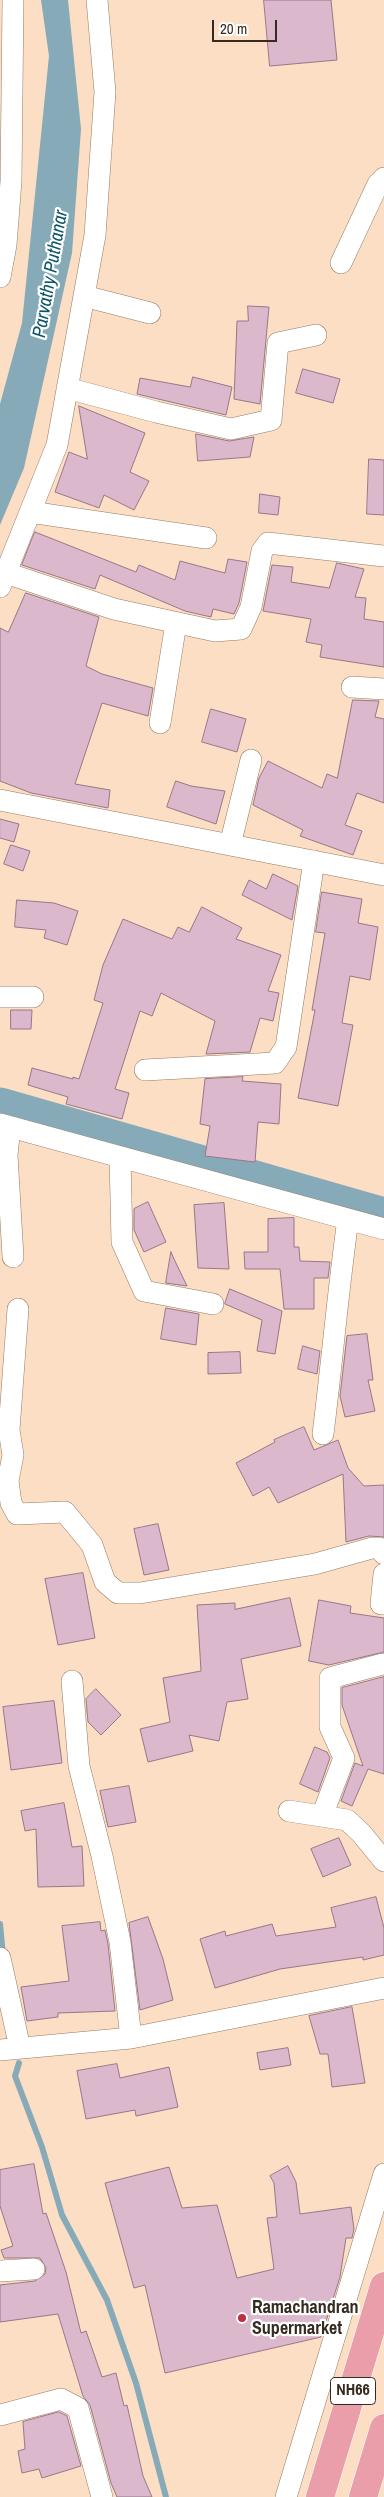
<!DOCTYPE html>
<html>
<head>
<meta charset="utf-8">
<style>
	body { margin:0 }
	#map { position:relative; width:384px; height:2497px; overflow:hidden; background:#fbdec3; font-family:"Archivo Narrow",sans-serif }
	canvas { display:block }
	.scale { position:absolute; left:212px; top:20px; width:65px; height:22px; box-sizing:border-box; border:2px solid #362b21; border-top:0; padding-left:6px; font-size:15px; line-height:18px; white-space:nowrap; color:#362b21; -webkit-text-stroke:4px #fff; paint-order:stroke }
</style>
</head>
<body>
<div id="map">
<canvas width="384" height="2497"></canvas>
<div class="scale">20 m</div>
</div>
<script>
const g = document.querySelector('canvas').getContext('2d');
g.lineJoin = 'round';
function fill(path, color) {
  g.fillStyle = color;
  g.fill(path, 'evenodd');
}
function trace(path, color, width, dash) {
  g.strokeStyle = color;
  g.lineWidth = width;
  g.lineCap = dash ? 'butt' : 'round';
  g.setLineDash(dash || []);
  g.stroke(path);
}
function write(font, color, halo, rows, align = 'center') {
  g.font = font + ' "Archivo Narrow",sans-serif';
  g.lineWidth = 4.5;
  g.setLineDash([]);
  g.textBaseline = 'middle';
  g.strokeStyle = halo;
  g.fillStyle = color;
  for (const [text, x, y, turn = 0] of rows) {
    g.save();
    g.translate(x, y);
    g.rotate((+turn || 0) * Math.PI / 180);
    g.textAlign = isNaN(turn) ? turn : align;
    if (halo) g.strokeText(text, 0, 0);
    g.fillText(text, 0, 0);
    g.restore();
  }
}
fill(new Path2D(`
	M41,0H68L81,129L72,253L24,468L0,525V404L22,323L49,56Z`), '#86aab8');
trace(new Path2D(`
	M0,1924L3,1956
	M19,2063L15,2076L42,2147L62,2215L107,2300L136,2383L166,2497`), '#86aab8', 6);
trace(new Path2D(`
	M0,1107L384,1217`), '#86aab8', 39);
const building = new Path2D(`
	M264,0H331L337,60L270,66Z
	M248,306L269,307L260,404L234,399L237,321H248Z
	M303,369L340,379L333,403L296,393Z
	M193,377L232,387L226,415L137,394L140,378L190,387Z
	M79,406L145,433L130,472L149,481L134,510L104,495L99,508L55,492L69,452L87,459Z
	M196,434L229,441L254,437L250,457L198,461Z
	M369,459L384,460V515L367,514Z
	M260,494L280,497L278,515L259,513Z
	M35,532L136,572L139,565L175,580L180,561L225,573L228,559L247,562L239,603L234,614L213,609L211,617L185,611L100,575L95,589L22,565Z
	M337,563L364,569L355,597L366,598L364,619L384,622V667L320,657L322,645L306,642L311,619L263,611L272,565L293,567L291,582L329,588Z
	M26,593L99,617L86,666L102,674L153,688L148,716L102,703L75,784L110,790L108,808L31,793L0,781V628L8,632Z
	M353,700L379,701L375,717L384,719V803L357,793L345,825L362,831L353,855L300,836L303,830L253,805L259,778L268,761L322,788L327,774L337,778Z
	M211,709L246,719L237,752L202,742Z
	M176,781L191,786L225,791L216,824L167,807Z
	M0,819L19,824L14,842L0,838Z
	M11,845L30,851L23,871L4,864Z
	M273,874L298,886L292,920L242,895L249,880L266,889Z
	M322,892L362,899L358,923L378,927L370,980L350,976L342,1023L353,1025L338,1106L298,1098L315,1010H312L325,933L316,932Z
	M17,900L54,903L78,911L67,945L44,938L46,930L15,927Z
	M202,907L242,928L236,939L281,955L268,991L279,993L273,1021L260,1018L250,1052L206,1054L215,1021L161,993L152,1016L140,1011L115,1089L129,1093L122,1119L66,1104L68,1097L28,1085L32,1068L73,1079V1077L79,1079L103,1003L94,1000L103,965L123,919L172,939L178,927L189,932Z
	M11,1010H32L31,1029H11Z
	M243,1077L242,1081L281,1084L279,1124L258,1122L255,1162L205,1156L210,1126L200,1124L205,1079Z
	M148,1202L166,1242L144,1252L134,1230V1209Z
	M224,1203L229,1269L198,1268L194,1205Z
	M294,1218V1247H299L300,1261L330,1262L328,1278H314V1309H284L280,1269H245L244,1252H268V1219Z
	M171,1252L174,1259L187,1286L166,1283Z
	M230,1289L282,1311L275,1354L257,1351L262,1320L225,1304Z
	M166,1308L199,1314L196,1345L161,1339Z
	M367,1334L373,1380H368L375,1411L345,1417L340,1396L347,1336Z
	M303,1346L320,1351L317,1374L298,1369Z
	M240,1352L241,1373L208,1374V1353Z
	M304,1427L314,1450L338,1440L348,1468L364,1486L384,1485V1537L369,1536L346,1542L343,1474L278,1503L269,1487L253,1496L236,1463L275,1442L274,1440Z
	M158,1524L169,1570L144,1575L134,1529Z
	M83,1573L95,1638L58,1645L45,1579Z
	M290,1598L301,1646L241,1659L248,1699L227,1702L219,1741L189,1735L193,1751L148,1762L140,1729L170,1722L163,1678L201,1671L197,1605L235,1603V1609Z
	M319,1600L351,1606L350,1613L384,1618V1652L329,1665L309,1661Z
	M384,1677V1774L368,1769L352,1806L341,1801L355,1763L363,1766L342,1705V1688Z
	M96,1689L121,1715L101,1735L88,1722L86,1699Z
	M54,1701L62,1763L11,1770L3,1707Z
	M315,1747L327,1752L330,1758L318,1792L300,1784Z
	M129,1786L136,1822L108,1827L100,1791Z
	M64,1803L72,1847L82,1846L84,1886L38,1887L36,1829L25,1831L21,1811Z
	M339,1838L351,1865L323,1877L311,1849Z
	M376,1897L384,1928V1955L363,1960V1957L280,1969L215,1988L200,1939L225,1931L226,1936L272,1924L276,1936L336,1927L331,1908Z
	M148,1917L163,1959L173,2000L140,2010L129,1923Z
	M100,1922L101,1931L105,1930L108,1944L115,2011L58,2013V2017L27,2021L21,1987L69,1981L62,1926Z
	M352,2007L365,2083L332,2087L328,2054H320L309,2016Z
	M288,2048L291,2065L260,2070L257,2053Z
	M117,2064L120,2078L169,2067L178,2107L136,2116L135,2110L86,2119L77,2071Z
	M34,2164L43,2214L46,2213L66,2272L81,2333L86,2331L102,2377L116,2373L124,2406L127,2405L143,2476L152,2497H117L111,2483L90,2405L83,2396L58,2314L0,2322V2285L35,2281L45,2274L46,2268L40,2258H4L1,2250L13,2246L0,2206V2170Z
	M288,2166L296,2182L300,2214L351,2207L354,2229L352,2238H346L340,2277L321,2337L165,2373L145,2285L134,2288L105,2183L169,2167L182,2208L217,2205L237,2278L274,2269L267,2218L277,2217L274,2183L270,2176Z
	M59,2412L67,2416L81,2466L42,2478L39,2469L22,2473L18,2451L25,2449L23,2422Z`);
fill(building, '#dbb8cb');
trace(building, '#977789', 1);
const minor = new Path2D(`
	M341,263L378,184L384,178
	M0,277L6,245L11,181L13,0
	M84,296L150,313
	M67,388L156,412L231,429L271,420L278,343L316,335
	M30,512L206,538
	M6,573L114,609L215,631L241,629L251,607L262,551L268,543L384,556
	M0,587L57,445L95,235L105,92L97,0
	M352,687L384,689
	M160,723L176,623
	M0,800L384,875
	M230,845L251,760
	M0,997H33
	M145,1070L275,1063L286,1047L314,861
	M0,1124L384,1229
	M10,1127L7,1155L13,1257
	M120,1157L122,1242L144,1291L213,1304
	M323,1434C332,1362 338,1291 348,1219
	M0,1481H8L11,1503L17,1514L65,1512L92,1545L105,1582L118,1593H140L315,1564L372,1548H379L384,1554
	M8,1481L13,1455L9,1430L18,1309
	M384,1574L381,1604H384
	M72,1681L79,1766L102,1856L120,1942L131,2038
	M289,1811L347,1820L361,1833L384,1861
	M322,1816L344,1758L330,1727V1678L383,1664
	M0,1958L20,2048
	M0,2050L131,2038L384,1988
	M0,2271L34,2269
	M0,2415L61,2399L78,2408L102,2497
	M286,2497L384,2174`);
const highway = new Path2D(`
	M320,2497L384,2286
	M363,2497L384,2428`);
trace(minor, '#957b62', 22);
trace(highway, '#fff', 29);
trace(minor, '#fff', 21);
trace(highway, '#e99eaa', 28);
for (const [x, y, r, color] of [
	[242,2318,5,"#bf2e42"]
]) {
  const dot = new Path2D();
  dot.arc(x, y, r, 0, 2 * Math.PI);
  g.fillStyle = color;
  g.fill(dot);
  trace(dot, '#fff', 2);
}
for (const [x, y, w] of [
	[353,2391,45]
]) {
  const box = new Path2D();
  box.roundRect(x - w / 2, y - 13.5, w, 27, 4);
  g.fillStyle = '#fff';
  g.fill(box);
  trace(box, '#362b21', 1);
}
write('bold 16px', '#362b21', null, [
	["NH66",353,2391]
]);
write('bold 18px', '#362b21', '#fff', [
	["Ramachandran",252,2308],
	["Supermarket",252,2329]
], 'left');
write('italic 19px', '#0b5569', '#fff', [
	["Parvathy Puthanar",51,274,-80]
]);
</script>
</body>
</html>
